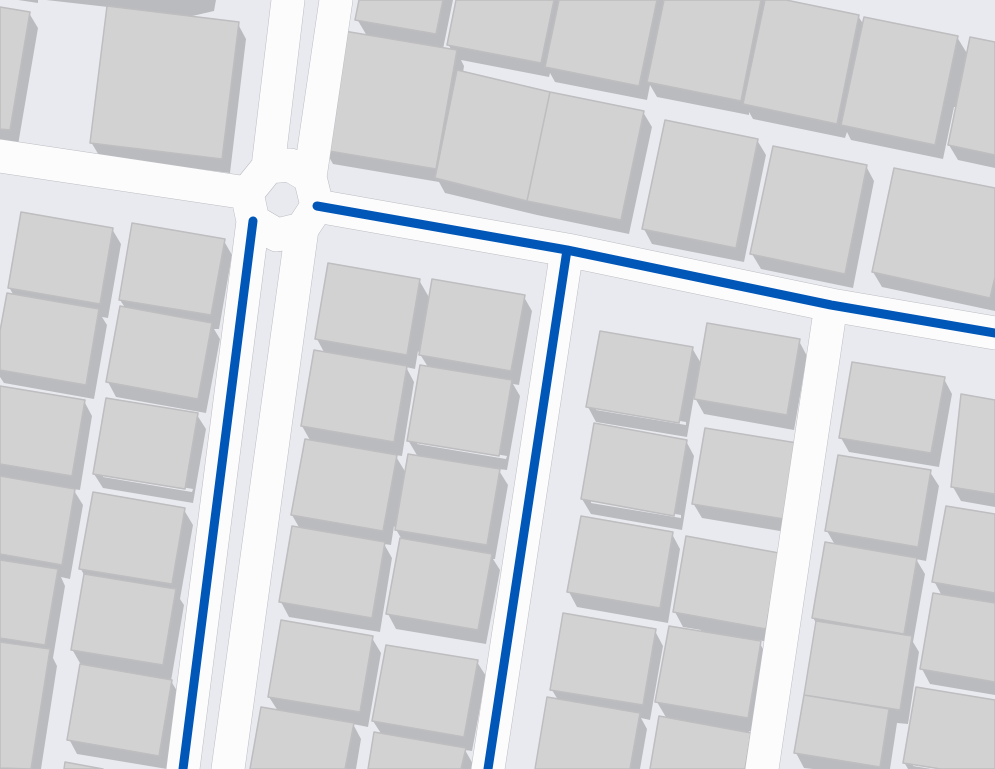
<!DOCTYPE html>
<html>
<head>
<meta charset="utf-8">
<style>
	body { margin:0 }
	canvas { display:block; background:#e9eaef }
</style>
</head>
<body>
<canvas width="995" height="769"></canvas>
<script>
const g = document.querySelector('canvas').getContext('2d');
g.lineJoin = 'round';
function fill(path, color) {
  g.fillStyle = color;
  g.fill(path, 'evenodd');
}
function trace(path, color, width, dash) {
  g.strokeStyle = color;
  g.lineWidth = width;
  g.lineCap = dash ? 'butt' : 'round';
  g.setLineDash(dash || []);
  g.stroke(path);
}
fill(new Path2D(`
	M18,0H38V3Z
	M46,0H216L214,11L188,17L238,24L246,39L230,173L100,157L91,142L108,7Z
	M361,0H453L443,49L452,51L448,44L458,0H778L858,16L864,25L957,37L968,55L995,44V168L958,160L949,145L957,107H954L943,159L851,140L847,132L845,138L753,119L749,112V115L657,97L650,85L647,100L555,82L550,73L549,77L461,60L464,66L463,73L550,93L643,112L652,127L629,234L537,215L445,193L439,182L333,164L325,150L367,36L357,19Z
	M0,8L29,13L38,28L18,145L0,142Z
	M757,140L766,155L744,262L652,244L644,229Z
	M866,166L874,181L853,288L761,269L752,254Z
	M995,190V311L882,287L873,272Z
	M112,229L121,244L108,318L102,317L107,325L94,399L4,383L0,377V340L14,296L9,287Z
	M224,241L232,255L219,329H214L220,339L206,413L116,397L108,382L126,309L120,300Z
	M419,280L430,299L524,297L532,311L519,385L513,384L520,396L507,470L498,469L508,485L495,559H493L500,570L486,644L396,629L388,614L401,538L394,526L391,545L384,544L392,558L380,632L289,617L281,602L300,529L292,515L311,442L302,426L325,354L317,339ZM418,351L428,367L408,440L418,457L406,473L395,455L402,456L414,382L406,367L415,369ZM417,441L507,456L506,459L417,444Z
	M799,341L807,356L794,430L704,414L694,396L687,437L596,422L588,407L692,348L702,365ZM596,407L686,422V425L596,410Z
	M944,379L952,394L939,467L849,452L841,438Z
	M0,387L84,401L92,416L80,490L73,489L83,505L70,579L61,577L65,586L53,658L57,666L41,769H0Z
	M995,401V507L961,501L953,487Z
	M197,415L206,429L193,503L103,488L94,474ZM103,474L193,489L192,492L103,477Z
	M686,441L694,456L682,530L591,514L582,499ZM591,500L681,515V518L591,503Z
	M805,459L792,533L702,518L693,503Z
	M930,472L939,486L926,561L916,559L925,574L913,642L919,652L908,724L897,723L890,769H813L804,768L796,753L817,624L813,618L835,545L827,531Z
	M184,510L193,525L180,599L184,605L171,681L180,696L167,769L77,754L69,739L81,665L72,649L85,577L81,569Z
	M995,516V695L930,684L922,669L942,596L934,581Z
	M672,534L680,549L668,623L577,607L569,592Z
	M778,554L774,643L758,640L768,658L756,732L749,731L759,749L755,769H651L667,719L657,702L700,633L701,630L683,627L675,612Z
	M655,631L663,646L650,720L641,718L647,729L640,769H536L558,700L552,690Z
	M372,638L381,653L368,727L353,724L361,739L356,769H251L278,711L269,697Z
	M477,662L486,676L472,751L465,750L473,764L472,769H370L382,735L373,721Z
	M995,701V769H950L913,763V766L932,769H908L904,762Z`), '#0003');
const building = new Path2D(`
	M359,0H443L436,34L355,20Z
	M456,0H554L541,63L447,45Z
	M559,0H657L639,86L545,67Z
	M664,0H761L741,101L647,82Z
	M765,0H786L859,15L837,124L743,104Z
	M107,6L239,22L222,159L90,143Z
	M0,7L30,12L10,130L0,129Z
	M864,17L958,36L935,145L841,125Z
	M344,31L457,50L436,169L323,150Z
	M970,37L995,42V155L948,145Z
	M457,70L550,92L527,201L435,178Z
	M550,92L644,111L621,220L527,201Z
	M665,120L758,139L736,248L642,229Z
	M773,146L867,165L845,274L750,254Z
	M894,168L995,188V277L990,298L872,272Z
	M21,212L113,228L100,304L8,288Z
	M132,223L225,239L211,315L119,300Z
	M328,263L420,279L407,355L315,339Z
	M432,279L525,295L511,371L419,355Z
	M7,293L99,309L86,385L0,370V331Z
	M120,306L212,323L198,399L106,382Z
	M707,323L800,339L787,415L694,399Z
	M600,331L693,347L679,423L586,407Z
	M314,350L407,366L394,442L301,426Z
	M852,362L945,377L931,453L839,438Z
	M420,365L512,380L499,456L407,441Z
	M0,386L85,400L72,476L0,464Z
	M961,394L995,400V494L951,487Z
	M106,398L198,413L185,489L93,474Z
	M594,423L687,440L674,516L581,499Z
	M705,428L797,443L784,519L692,504Z
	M305,439L397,455L383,531L291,515Z
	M408,454L500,469L487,545L395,530Z
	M838,455L931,470L918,547L825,531Z
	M0,476L75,489L62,565L0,554Z
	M93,492L185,508L172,584L79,569Z
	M946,506L995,514V593L932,582Z
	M581,516L673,532L660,608L567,592Z
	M292,526L385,542L372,618L279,602Z
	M686,536L779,553L766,629L673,612Z
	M400,538L492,554L478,630L386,614Z
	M825,542L917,558L904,634L812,618Z
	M0,560L58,569L45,645L0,638Z
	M84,574L176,589L163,665L71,650Z
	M933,593L995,603V682L920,669Z
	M563,613L656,629L643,705L550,690Z
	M281,620L373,636L360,712L268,697Z
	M816,621L912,636L900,710L804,695Z
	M669,626L761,641L748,718L655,702Z
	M0,642L50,649L31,769L0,768Z
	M386,645L478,660L464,737L372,721Z
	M80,664L172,680L159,756L67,740Z
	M916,687L995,700V769H941L903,763Z
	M804,695L889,709L880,767L794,753Z
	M547,697L640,713L630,769H535Z
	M261,707L354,723L345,769H250Z
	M659,716L751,733L745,769H650Z
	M374,732L466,748L461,769H368Z
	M65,762L103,769H64Z`);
fill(building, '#d3d2d3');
trace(building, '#bebdbf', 1.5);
const street = new Path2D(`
	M0,156L247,193
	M290,165L310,177L317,206L302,229L277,235L253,221L247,193L268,167Z
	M268,167L288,0
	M310,177L336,0
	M317,206L567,250L831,305L995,333
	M183,769L253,221
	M228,769L302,229
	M488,769L567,250
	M762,769L831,305`);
trace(street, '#bdbec2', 34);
trace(street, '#fcfcfd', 33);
trace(new Path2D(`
	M317,206L567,250L831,305L995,333
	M183,769L253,221
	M488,769L567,250`), '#0057b8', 9);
</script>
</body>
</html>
